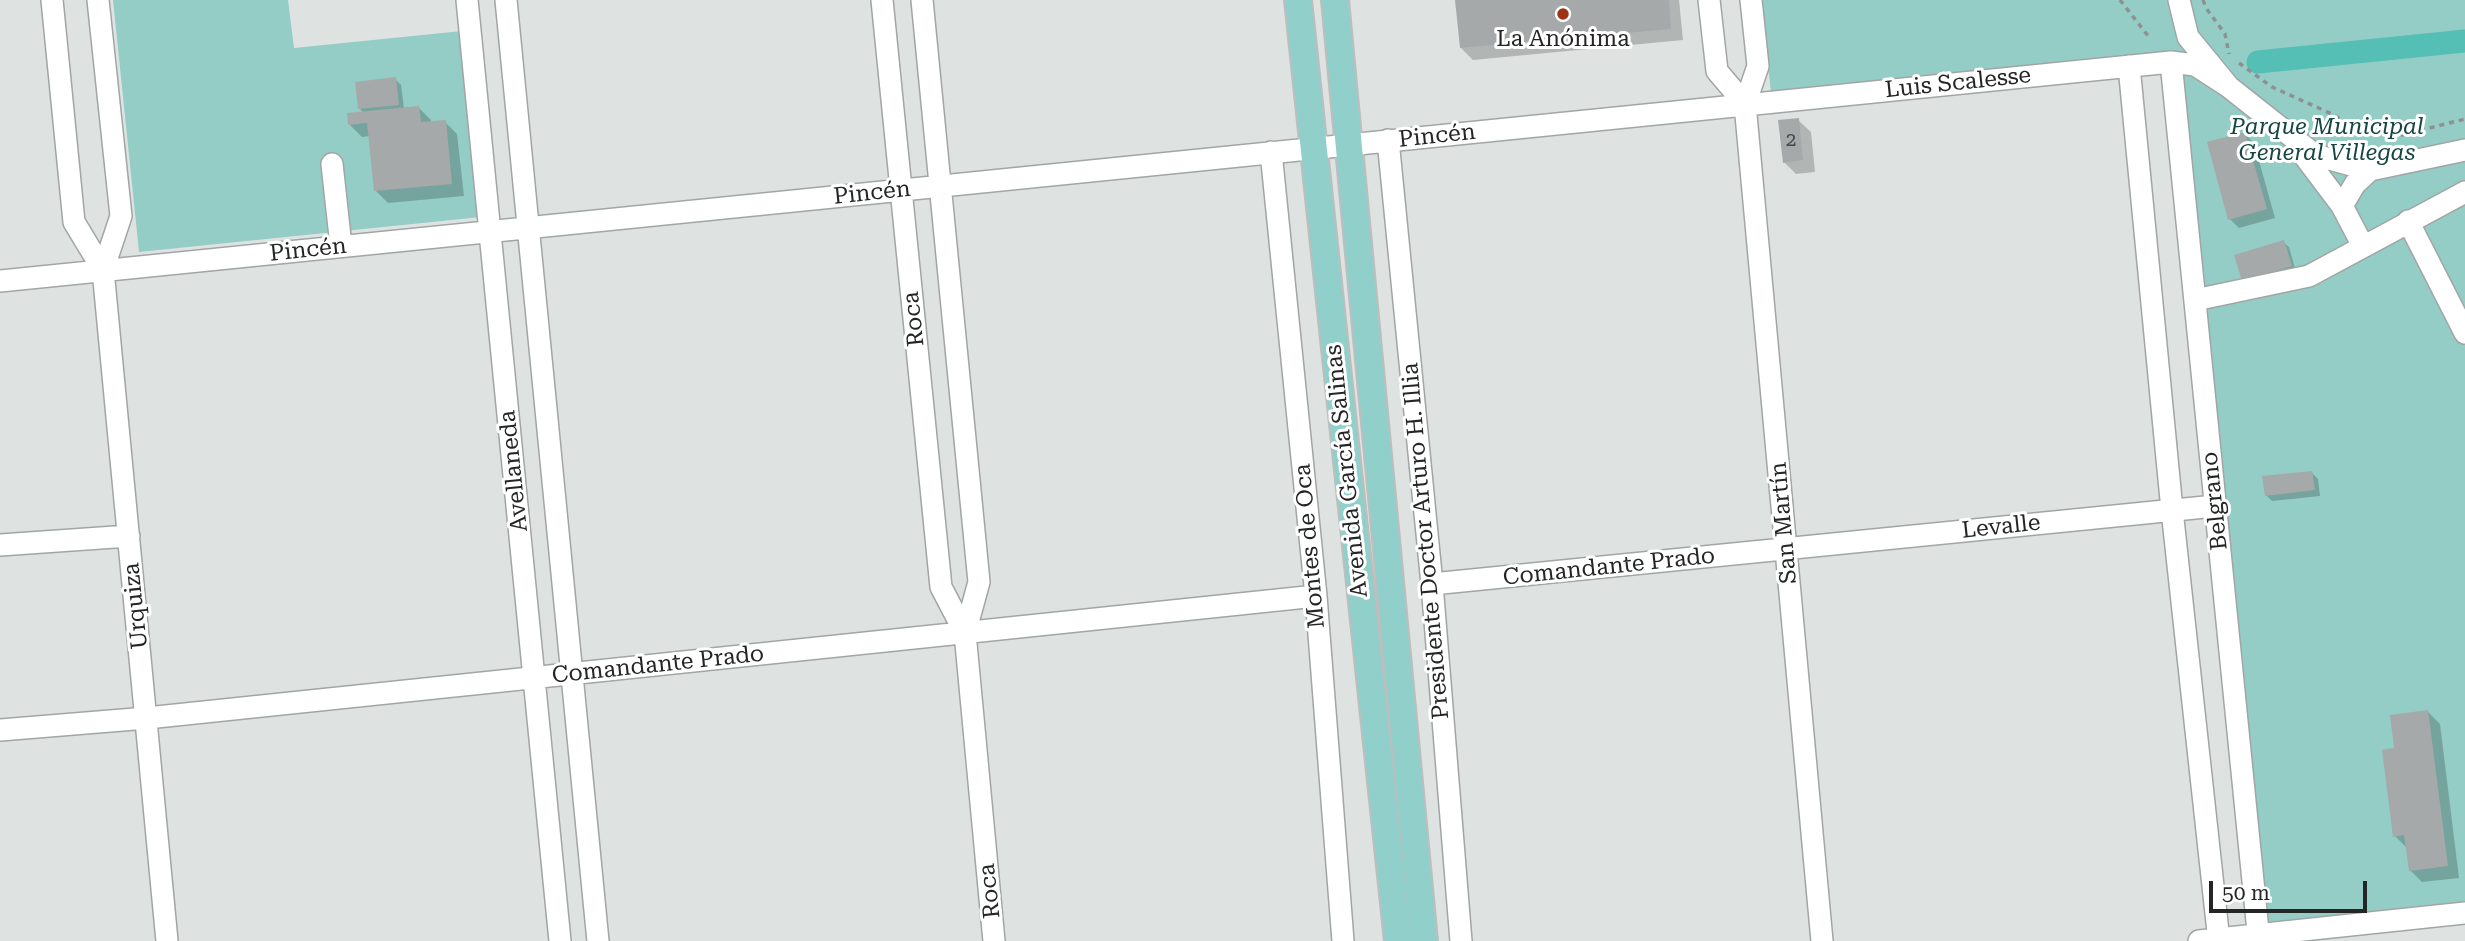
<!DOCTYPE html>
<html>
<head>
<meta charset="utf-8">
<style>
	body { margin:0 }
	#map { position:relative; width:2465px; height:941px; overflow:hidden; background:#dee3e2; font-family:"Roboto Serif",serif }
	canvas { display:block }
	.scale { position:absolute; left:2209px; top:881px; width:158px; height:32px; box-sizing:border-box; border:4px solid #242525; border-top:0; padding-left:9px; font-size:21px; line-height:24px; white-space:nowrap; color:#242525; -webkit-text-stroke:5px #fff; paint-order:stroke }
</style>
</head>
<body>
<div id="map">
<canvas width="2465" height="941"></canvas>
<div class="scale">50 m</div>
</div>
<script>
const g = document.querySelector('canvas').getContext('2d');
g.lineJoin = 'round';
function fill(path, color) {
  g.fillStyle = color;
  g.fill(path, 'evenodd');
}
function trace(path, color, width, dash) {
  g.strokeStyle = color;
  g.lineWidth = width;
  g.lineCap = dash ? 'butt' : 'round';
  g.setLineDash(dash || []);
  g.stroke(path);
}
function write(font, color, halo, rows, align = 'center') {
  g.font = font + ' "Roboto Serif",serif';
  g.lineWidth = 6;
  g.setLineDash([]);
  g.textBaseline = 'middle';
  g.strokeStyle = halo;
  g.fillStyle = color;
  for (const [text, x, y, turn = 0] of rows) {
    g.save();
    g.translate(x, y);
    g.rotate((+turn || 0) * Math.PI / 180);
    g.textAlign = isNaN(turn) ? turn : align;
    if (halo) g.strokeText(text, 0, 0);
    g.fillText(text, 0, 0);
    g.restore();
  }
}
fill(new Path2D(`
	M113,0H288L294,48L462,31L481,217L139,252Z
	M1761,0H2465V904L2266,924L2179,54L1771,93Z`), '#93cdc6');
fill(new Path2D(`
	M1457,0H1679L1683,40L1473,60L1461,48Z
	M395,79L401,85L404,109L419,108L431,120V123L445,122L457,134L464,196L388,203L376,191L370,136L362,137L350,125L364,113L360,109Z
	M1798,120L1811,132L1815,172L1796,174L1784,162Z
	M2245,134L2254,143L2275,218L2239,228L2230,219Z
	M2283,242L2289,247L2296,272L2243,281Z
	M2312,473L2318,479L2320,496L2272,501L2266,495Z
	M2428,712L2440,724L2459,878L2422,882L2410,870L2408,849L2395,836L2396,750Z`), '#0003');
trace(new Path2D(`
	M2258,62L2465,41`), '#55beb5', 23);
fill(new Path2D(`
	M1455,0H1669L1671,29L1460,48Z
	M396,77L399,105L358,109L355,82Z
	M419,106L421,122L446,120L452,184L374,191L367,123L348,125L347,113Z
	M1799,118L1803,160L1783,163L1778,120Z
	M2245,132L2267,209L2228,220L2207,142Z
	M2284,240L2292,266L2242,281L2234,255Z
	M2312,471L2315,490L2265,496L2262,476Z
	M2428,710L2448,866L2409,871L2404,835L2393,837L2382,750L2394,748L2390,715Z`), '#a5a9a9');
const minor = new Path2D(`
	M52,0L74,222L103,270
	M98,0L121,216L103,270L167,941
	M467,0L560,941
	M506,0L598,941
	M882,0L941,587L965,633L994,941
	M922,0L979,582L965,633
	M1709,0L1717,71L1745,104
	M1751,0L1758,66L1745,104L1822,941
	M2179,0L2188,37L2229,87L2315,155L2370,170L2465,150
	M2171,62L2259,941
	M2129,66L2172,510L2219,941
	M1388,140L1432,584L1461,941
	M2299,149L2342,206L2363,246
	M1271,152L1316,596L1343,941
	M332,164L341,246
	M2342,206L2355,184L2370,170
	M2408,221L2465,333
	M0,281L2171,62L2195,65L2229,87
	M2195,300L2309,276L2465,192
	M0,545L129,536
	M1432,584L2215,506
	M0,730L147,718L1316,596
	M2199,941L2465,913`);
const major = new Path2D(`
	M1298,0L1398,941
	M1335,0L1424,941`);
trace(minor, '#a1a6a5', 24);
trace(major, '#bdbebe', 30);
trace(new Path2D(`
	M2120,0L2149,37
	M2203,0L2206,8L2225,34L2229,54
	M2239,63L2272,87L2332,114L2360,130L2398,136L2465,119`), '#8e9191', 3.5, [5, 5]);
trace(minor, '#fff', 21);
trace(major, '#91cfca', 26);
for (const [x, y, r, color] of [
	[1563,14,7,"#9b3412"]
]) {
  const dot = new Path2D();
  dot.arc(x, y, r, 0, 2 * Math.PI);
  g.fillStyle = color;
  g.fill(dot);
  trace(dot, '#fff', 2.5);
}
write('19px', '#444646', null, [
	["2",1791,140]
]);
write('23px', '#242525', '#fff', [
	["La Anónima",1563,39]
]);
write('23px', '#242525', '#fff', [
	["Luis Scalesse",1958,83,-6],
	["Pincén",1437,136,-6],
	["Pincén",872,193,-6],
	["Pincén",308,250,-6],
	["Roca",914,319,-96],
	["Avellaneda",514,471,-96],
	["Avenida García Salinas",1347,471,-96],
	["Belgrano",2215,501,-96],
	["San Martín",1784,523,-95],
	["Levalle",2001,527,-6],
	["Presidente Doctor Arturo H. Illia",1426,541,-95],
	["Montes de Oca",1310,546,-95],
	["Comandante Prado",1609,567,-6],
	["Urquiza",136,606,-96],
	["Comandante Prado",658,665,-6],
	["Roca",990,891,-96]
]);
write('italic 23px', '#164642', '#fff', [
	["Parque Municipal",2327,127],
	["General Villegas",2327,153]
]);
</script>
</body>
</html>
